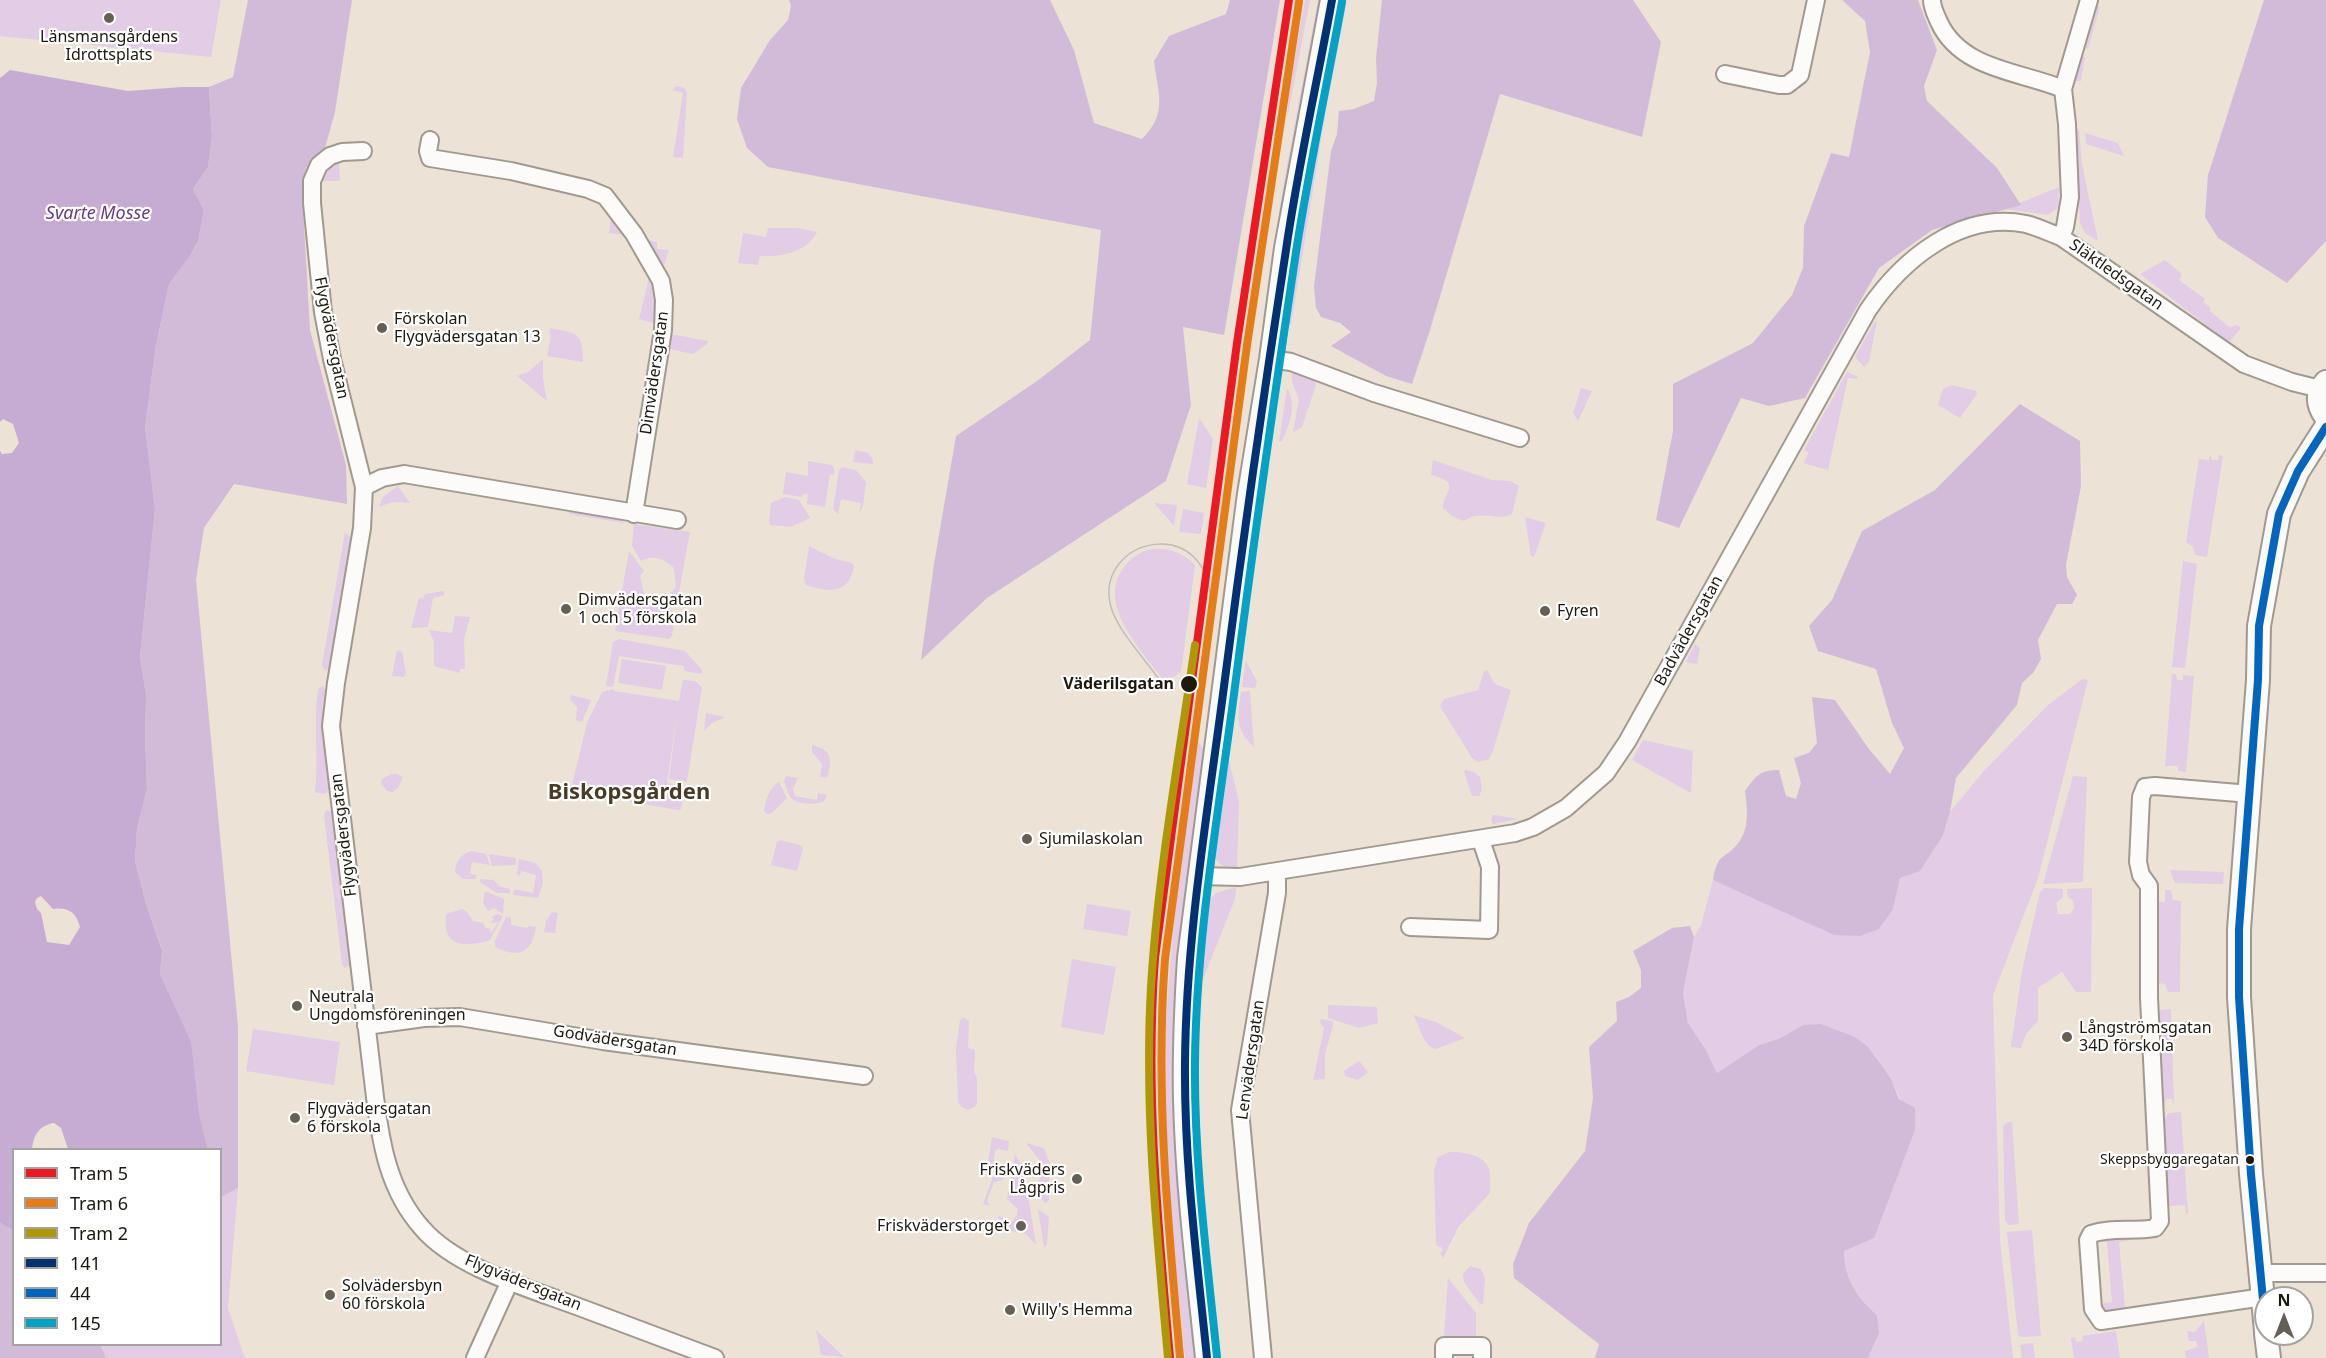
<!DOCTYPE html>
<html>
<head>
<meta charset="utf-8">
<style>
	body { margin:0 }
	#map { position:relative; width:2326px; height:1358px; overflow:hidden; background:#ece3d6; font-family:"Noto Sans",sans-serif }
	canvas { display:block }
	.legend { position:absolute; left:12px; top:1148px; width:210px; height:198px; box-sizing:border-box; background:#fff; border:2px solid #a5a39f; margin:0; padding:8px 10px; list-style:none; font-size:18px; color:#1e180f }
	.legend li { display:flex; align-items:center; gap:12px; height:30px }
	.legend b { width:30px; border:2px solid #a5a39f }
	.north { position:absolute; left:2254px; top:1286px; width:60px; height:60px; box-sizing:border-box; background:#fff; border:2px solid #a5a39f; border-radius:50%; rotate:0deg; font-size:16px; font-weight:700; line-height:24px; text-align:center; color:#1e180f }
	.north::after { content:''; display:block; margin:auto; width:21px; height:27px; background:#665f55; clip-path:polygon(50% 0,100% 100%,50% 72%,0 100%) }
</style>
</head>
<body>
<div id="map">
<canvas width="2326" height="1358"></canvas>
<ul class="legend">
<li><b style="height:8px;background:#eb1923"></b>Tram 5</li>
<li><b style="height:8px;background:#e47c18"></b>Tram 6</li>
<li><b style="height:8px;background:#af9808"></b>Tram 2</li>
<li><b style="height:8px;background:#003273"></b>141</li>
<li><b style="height:8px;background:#0065bd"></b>44</li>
<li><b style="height:8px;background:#02a2c4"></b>145</li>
</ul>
<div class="north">N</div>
</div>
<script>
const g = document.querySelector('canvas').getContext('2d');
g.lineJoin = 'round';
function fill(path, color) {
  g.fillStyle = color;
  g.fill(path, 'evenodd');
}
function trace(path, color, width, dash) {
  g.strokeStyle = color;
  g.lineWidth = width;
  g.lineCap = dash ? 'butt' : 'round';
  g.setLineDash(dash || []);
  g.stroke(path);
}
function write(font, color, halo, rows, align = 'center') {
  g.font = font + ' "Noto Sans",sans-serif';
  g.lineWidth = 4.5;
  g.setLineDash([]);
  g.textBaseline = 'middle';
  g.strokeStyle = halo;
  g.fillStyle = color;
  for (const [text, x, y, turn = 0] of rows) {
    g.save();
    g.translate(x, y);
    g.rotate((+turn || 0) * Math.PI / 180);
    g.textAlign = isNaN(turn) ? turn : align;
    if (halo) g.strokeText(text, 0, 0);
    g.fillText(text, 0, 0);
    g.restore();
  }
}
fill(new Path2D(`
	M0,0H221L211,57L0,36Z
	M1305,0H1310L1287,119L1289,89Z
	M1318,0H1321L1281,214L1279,212L1283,187Z
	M1339,0H1347L1325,116L1291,325H1285Z
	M2094,6L2100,7L2088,49L2082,48Z
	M2079,57H2085L2081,81H2075Z
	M677,86L684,88L687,93L683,158L673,157L683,93L672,90Z
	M2074,130H2079L2082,164L2098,241L2085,233L2080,223Z
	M2085,133L2118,143L2124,156L2086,144Z
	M339,161L340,181H321L328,166Z
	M2059,187L2058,208L2048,215L2005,209Z
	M611,216L625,235L609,233Z
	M768,228H798L817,232C808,252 779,258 760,256L758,265L738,263L743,233L766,237Z
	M648,240L657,242V249L669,250L664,265L660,263Z
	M2165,260L2182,274L2179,280L2205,299L2203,302L2210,307V311L2229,327L2237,325L2241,328L2230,341L2228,342L2140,274Z
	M649,278L657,293L653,323L639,319Z
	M1877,321L1869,362L1864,367L1855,357L1874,323Z
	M550,328C577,333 583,332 583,362L547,356L551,335L549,334Z
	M671,335H676L708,341L707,344L693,354L669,349Z
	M543,359V379L547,401L517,376L528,372Z
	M1298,372L1314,378L1316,385L1302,427L1293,432L1299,400L1292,381V373Z
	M1847,372L1858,377L1857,379L1848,378L1828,470L1803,463L1809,453L1804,450Z
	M1952,385L1976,391L1977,394L1960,418L1938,405L1943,389Z
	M1287,388C1297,404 1290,424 1282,441L1279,442Z
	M1581,388L1592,391L1578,421L1573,413Z
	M1199,418L1213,439L1206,488L1187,484Z
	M855,450L869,453L873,460V464L853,462Z
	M2210,454L2212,460H2218L2219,455L2223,456L2207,557L2195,555L2193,547L2186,542L2199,459L2209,460Z
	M1433,460L1492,480L1510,481L1519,486L1512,514C1496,522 1482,509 1464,521L1452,516L1443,508C1444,490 1463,483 1431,475Z
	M808,461L831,465L834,468V475L830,474L825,507L807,504L808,494H803L802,497L783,494L786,472L808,476Z
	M842,467L856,470L866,482L863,506L859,513L861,503L841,499L838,514L833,509L839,470Z
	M398,486L410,503L392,502L379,507L383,497Z
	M785,497L799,500L810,518L791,527L770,525L769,522L771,503Z
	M1154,503L1177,505L1174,526Z
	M570,509L619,518L624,523L569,514Z
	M1183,509L1204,513L1201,534L1179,532Z
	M1525,517L1546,523L1534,557L1531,556Z
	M634,524L690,532L676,609L667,598L676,587L674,568C664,559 655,554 641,561L632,546Z
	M345,532L351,538L349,550L330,667L325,671L322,665Z
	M809,546L835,559L852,563L854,566C849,594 829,593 806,585L804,579Z
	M1151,549C1169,548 1182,552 1195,565L1181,672L1165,682C1144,653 1097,607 1122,570C1129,559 1139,552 1151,549Z
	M629,551L644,571L640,576L644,593L653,597L657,603L664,600L675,615L672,636L669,639L615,631Z
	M2183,561L2197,564L2185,668L2172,667Z
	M444,591V595L433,598L428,627L411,628L419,598L423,599L425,594Z
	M455,616L470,617L464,639L465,669H460V673L434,666V642L429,630L452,633Z
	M619,639L685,651L702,670V674L684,671V666L619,656L613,687L606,686L613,642Z
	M1695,644L1700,648L1697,664L1686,662Z
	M397,650L402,652L406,673L404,677L392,676Z
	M622,659L666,666L662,690L618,683Z
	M1246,660L1257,682L1255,688L1242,687Z
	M1487,670L1495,684L1511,690L1493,751L1489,759L1478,762L1472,758L1440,706L1444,699L1478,690L1484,671Z
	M2172,674H2176L2177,680H2183V675L2194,676L2186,772L2178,771V766H2165Z
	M2082,679L2088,680L2038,878L1993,995L2000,1240L2013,1358H1868L1879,1333L1877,1315C1857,1298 1844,1278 1844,1251L1902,1160L1915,1130L1891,1079L1803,1025L1781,1038L1759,1045L1717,1073L1706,1050L1688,1023L1683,993L1694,937L1701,925L1713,880L1793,914L1824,931L1893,909L1900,878L1943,835L1950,812L1983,772L2047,706Z
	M683,680L695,681L702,687L687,782L669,779L678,709L667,783L685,786L681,809L678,810L572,792L571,789L587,723L602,692L614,689V691L679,701Z
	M323,686L325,690L323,732L330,790L324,794L315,792C319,757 313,723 318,689Z
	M1250,691L1254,747C1234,728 1238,717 1241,692Z
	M571,695L591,700L582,722L576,720L577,707L570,700Z
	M706,713L725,717L712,723L704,731Z
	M1643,740L1693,751L1691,793L1632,760Z
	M1198,741L1205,752L1193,851L1197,1358H1185C1176,1260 1163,1161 1165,1062C1167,954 1183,848 1198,741Z
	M812,745C833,750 832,760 827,778L820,777L822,764L812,752Z
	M1226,748L1239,802L1237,869C1226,870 1218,864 1213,855Z
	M1465,770L1474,772L1480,777L1482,790L1479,796H1472L1464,772Z
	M391,774H397L403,777L398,788L393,792L387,791L381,784L382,779Z
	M786,776L798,778L793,789L795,796L817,800L818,793L827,795L825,800C819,806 799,804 792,799C788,795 786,786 784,781Z
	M2073,776L2087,777L2083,882L2043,884Z
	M779,782L787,798L772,813L767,814L764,811C765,800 770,787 779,782Z
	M326,810L333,812L351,960L350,965L345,968L342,964L324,815Z
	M1493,815H1495L1518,819L1493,824L1491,820Z
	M780,840L800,845L803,848L797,871L771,865L777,842Z
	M471,851L486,854L490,865L472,862L470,874L477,875L475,879H463L455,872C456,861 460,855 471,851Z
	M489,854L516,858V865L492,866Z
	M519,859L535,863L542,871L543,883L538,898L513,895L514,889L533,893L536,875L521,871L520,876L517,874Z
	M2170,870L2224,872L2223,884L2175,883Z
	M480,879L494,880L499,886L510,889V893H497L480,882Z
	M1236,887L1235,899L1196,997L1199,947L1207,903L1216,893Z
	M2044,888L2063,889V897L2056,903L2058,914H2070L2074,908L2073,900L2068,897L2067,889L2092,888L2091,992H2076L2062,972L2038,988V1021L2026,1034L2021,1048L2011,1047L2022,971L2040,892Z
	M2165,890H2171L2173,900L2181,901L2180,992H2168L2165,984L2158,983V902H2165Z
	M485,891L504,899L503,914L494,908L488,911L483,903Z
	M1087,904L1131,911L1127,936L1083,929Z
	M462,909L467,912L473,921L483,923L486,928L490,929L491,934L498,922L490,923L494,919L491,917L497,914L503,916L490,940C464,948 442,947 446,914Z
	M552,912L558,913L555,933L544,932L546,921Z
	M506,917L511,918V925L527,928L528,926L536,927C532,953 519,959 495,947V941Z
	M1072,959L1116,967L1104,1035L1061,1027Z
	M1328,1005L1377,1007L1378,1023L1359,1028L1328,1018Z
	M2171,1009L2174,1105L2172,1099H2166L2165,1105H2163L2159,1010Z
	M1413,1015L1436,1022L1465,1038L1435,1049C1422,1045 1420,1025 1413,1015Z
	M963,1017L969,1021L968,1048L975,1050C976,1060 971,1069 977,1078V1104C971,1112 963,1111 958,1102L956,1049L960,1020Z
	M1320,1019L1333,1021V1026L1325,1054V1079L1313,1080L1323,1034L1324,1027L1321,1025Z
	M253,1029L340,1042L334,1085L246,1071Z
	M1359,1061L1368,1072L1358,1080L1345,1076L1344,1071Z
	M2181,1112L2188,1214H2186L2185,1205L2169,1206L2164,1119L2169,1113Z
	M2007,1122H2012L2019,1224L2009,1225L2005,1221L2003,1126Z
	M992,1137L1009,1141L1008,1151L998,1149L995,1151L993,1168L988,1162Z
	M1026,1143L1044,1148L1052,1169L1049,1176V1200L1046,1203L1035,1194L1034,1188L1046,1168Z
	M1450,1152C1462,1152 1484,1154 1489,1169C1491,1175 1490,1186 1490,1193L1459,1226L1443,1258L1440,1253L1443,1250L1441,1247L1437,1246L1436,1243L1434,1171L1438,1157Z
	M1015,1154L1024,1170L1036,1245L1026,1234L1010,1231L998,1221L999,1215L1010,1225L1017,1215L1018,1209L1007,1199Z
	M994,1174H1004L1003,1180L994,1182L987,1200L990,1206L983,1204Z
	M238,1188L228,1308L244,1356L247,1358H106L92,1345L220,1344L221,1197Z
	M1038,1209L1049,1217L1047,1244L1044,1248Z
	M2032,1230L2041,1336L2022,1337L2018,1335L2007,1232Z
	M2128,1237L2131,1238V1240L2119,1242L2125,1307H2137L2107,1313L2102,1311L2099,1304L2112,1302L2107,1242H2095L2098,1238Z
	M1470,1266L1481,1269L1485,1279L1483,1304L1479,1303L1464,1282L1463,1274Z
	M1448,1278L1476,1313V1338H1444Z
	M2204,1321L2209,1358H2186L2185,1351L2198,1347L2196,1341H2189L2187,1331L2195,1332Z
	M816,1330L844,1357L821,1355Z
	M2116,1331L2120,1358H2074L2071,1338L2075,1337L2076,1342L2083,1341L2082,1336Z
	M2033,1343L2035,1358H2022L2020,1345Z`), '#e2cce6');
fill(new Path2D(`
	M248,0H352L335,112L325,148L306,168L302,190L310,330L346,465L347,504L234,484L204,528L196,580L238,1027V1188L221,1197L220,1150L205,1149L207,1146L160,975L162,949L146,904L135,861L137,828L147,789L145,738L146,695L140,657L155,509L145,427L156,345L169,284L190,256L198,241L204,210L193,189L208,167L212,137L209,87L233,77Z
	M789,0H1050L1074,50L1094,123L1142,139C1168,113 1158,94 1154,61L1169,36L1226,14L1230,0H1280L1224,335L1183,327L1191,405L1166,481L987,598L921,660L934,564L956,436L1037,381L1090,340L1101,230L768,167L747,148L737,119L741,88L770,40L788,20L791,6Z
	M1382,0H1633L1661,42L1642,137L1500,94L1430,330L1412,384L1386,376L1331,346L1351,332L1340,323L1321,317L1316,308L1314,286L1331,151L1337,134L1339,111L1354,109L1374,101L1377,83L1376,58Z
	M1842,0H1918L1937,50L1924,86L1927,101L1997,168L2021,205L1932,230L1879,268L1805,398L1769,406L1741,398L1679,528L1656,520L1673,431V384L1753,343L1792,295L1803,268L1804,226L1831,153L1849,157L1870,52L1865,21Z
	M2264,0H2326V241L2287,283L2218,238L2205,217L2208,175Z
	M2020,404L2080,441L2081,486L2066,565L2067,577L2077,595L2072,604H2057L2038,640L2041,659L2033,673L2022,683L2017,705L1956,778L1950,812L1943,835L1920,871L1900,878L1893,909L1879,929L1860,936L1834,935L1713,880C1718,850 1725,861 1739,842C1750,827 1747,808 1745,791C1756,776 1759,770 1779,770L1786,796L1796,799L1801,783L1794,758L1809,753L1817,743L1812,697L1835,700L1869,749L1890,774L1904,748L1892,723L1876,669L1818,651L1809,626L1832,600L1862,531L1935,490Z
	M1690,926L1694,937L1683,993L1688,1023L1706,1050L1717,1073L1759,1045L1781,1038L1803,1025L1821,1024L1855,1037L1868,1047L1891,1079L1899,1099L1915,1108V1130L1874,1238L1844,1251C1844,1278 1857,1298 1877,1315L1879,1333L1868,1358H1595L1599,1344L1514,1278L1513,1264L1529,1223L1585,1151L1593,1098L1589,1047L1617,1021L1616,1002L1629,997L1641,988V970L1633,951L1672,928Z
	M0,1223L13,1230L14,1344L100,1345L106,1358H0Z`), '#d2bbd8');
fill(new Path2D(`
	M10,70L128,91L182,87H209L212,137L208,167L193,189L204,210L198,241L190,256L169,284L156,345L145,427L155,509L140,657L146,695L145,738L147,789L137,828L135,861L146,904L162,950L160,975L191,1042L199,1115L207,1146L205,1150L68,1149L61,1128L54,1123C39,1126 34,1134 32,1149L14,1150L13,1230L0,1223V451L2,454L12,453L19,443L13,424L3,419L0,422V78ZM41,896L53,909C68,907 76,912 80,927L69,945L47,942L41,913L37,909L35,902L37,898Z`), '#c6abd2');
const street = new Path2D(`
	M1932,0C1932,8 1936,15 1939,22C1961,70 2020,71 2063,89
	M2089,0L2063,89L2067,124L2070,197L2065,227L2061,237L2244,364L2292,382L2320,389
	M1725,74L1779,85H1787L1800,75L1816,0
	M430,140L428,151L430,158L511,171L588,189L605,196L634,234L661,281L664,300L663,330L634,514
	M363,151L342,152L330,156L319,165L312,181V203L323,312L332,359L364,487L362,528L336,683L331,726L375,1097C381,1145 389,1191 422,1228C456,1268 531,1289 579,1307C624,1324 670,1341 715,1358
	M1271,359L1291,362L1374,393L1520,438
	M364,487L382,478L404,474L677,520
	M2250,794L2155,786L2145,787L2141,797L2138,862L2141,875L2149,886V998L2160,1221L2155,1228C2134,1232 2111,1227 2091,1234L2088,1240L2093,1309L2101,1321L2263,1297
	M1198,876L1240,877L1515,833L1533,827L1566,808L1606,773L1627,742L1868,310C1902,260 1960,211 2026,224C2038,227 2050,233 2061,237
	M1410,927L1489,930L1490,867L1481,840
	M366,1026L424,1018L460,1017L603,1041L864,1076
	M2260,1273H2326
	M475,1358L510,1281
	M1263,1358L1240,1110L1277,893V871
	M1444,1358V1346H1482V1358`);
const secondary = new Path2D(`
	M2326,382C2316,393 2317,405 2326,417
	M2266,1331L2251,1174L2239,997V929L2258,680L2259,626L2279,514L2298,471L2326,427
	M2266,1334L2269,1358
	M1207,1358C1198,1272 1187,1185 1185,1099C1184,1052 1186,1005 1189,958L1249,494L1271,359L1286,248L1332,0`);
trace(street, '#a0998f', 20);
trace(secondary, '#a0998f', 26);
trace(street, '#fcfbf9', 16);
trace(secondary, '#fcfbf9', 22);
trace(new Path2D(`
	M1159,679C1144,658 1118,631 1111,607C1092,538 1213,508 1211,610`), '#bfbdba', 1.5);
trace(new Path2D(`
	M1207,1358C1197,1260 1184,1162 1185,1063C1186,939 1207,816 1223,694C1242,546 1263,398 1286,250C1298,167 1317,83 1332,0`), '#003273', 8);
trace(new Path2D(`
	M2266,1331L2251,1174L2239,997V929L2258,680L2259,626L2279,514L2298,471L2326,427`), '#0065bd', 8);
trace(new Path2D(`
	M1217,1357C1207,1259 1194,1161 1195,1063C1196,939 1218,816 1234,694C1253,546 1274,399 1296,252C1309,168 1327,85 1342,2`), '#02a2c4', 8);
trace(new Path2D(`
	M1170,1358C1158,1223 1145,1093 1155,958L1237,343L1289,0`), '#eb1923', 8);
trace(new Path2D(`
	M1180,1357C1168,1223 1155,1094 1165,959L1247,345L1299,2`), '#e47c18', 8);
trace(new Path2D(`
	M1168,1358C1157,1235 1144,1111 1151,987C1158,872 1179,758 1195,645`), '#af9808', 8);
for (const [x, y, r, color] of [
	[109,18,6,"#665f55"],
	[382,328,6,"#665f55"],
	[566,609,6,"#665f55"],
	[1545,611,6,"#665f55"],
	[1189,684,9,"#1e180f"],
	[1027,839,6,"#665f55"],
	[297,1006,6,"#665f55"],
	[2067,1037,6,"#665f55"],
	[295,1118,6,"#665f55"],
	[2250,1160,5,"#1e180f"],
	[1077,1179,6,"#665f55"],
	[1021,1226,6,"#665f55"],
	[330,1295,6,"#665f55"],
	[1010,1310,6,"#665f55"]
]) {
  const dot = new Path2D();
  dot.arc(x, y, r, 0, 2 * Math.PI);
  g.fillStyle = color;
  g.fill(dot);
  trace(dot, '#fff', 2);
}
write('14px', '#1e180f', '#fff', [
	["Skeppsbyggaregatan",2239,1160]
], 'right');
write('16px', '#1e180f', '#fff', [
	["Länsmansgårdens",109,37,"center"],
	["Idrottsplats",109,55,"center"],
	["Förskolan",394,319],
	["Flygvädersgatan 13",394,337],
	["Dimvädersgatan",578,600],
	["1 och 5 förskola",578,618],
	["Fyren",1557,611],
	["Sjumilaskolan",1039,839],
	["Neutrala",309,997],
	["Ungdomsföreningen",309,1015],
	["Långströmsgatan",2079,1028],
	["34D förskola",2079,1046],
	["Flygvädersgatan",307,1109],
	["6 förskola",307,1127],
	["Friskväders",1065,1170,"right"],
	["Lågpris",1065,1188,"right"],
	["Friskväderstorget",1009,1226,"right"],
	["Solvädersbyn",342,1286],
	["60 förskola",342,1304],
	["Willy's Hemma",1022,1310]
], 'left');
write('16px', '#1e180f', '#fff', [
	["Släktledsgatan",2116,275,35],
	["Flygvädersgatan",331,338,79],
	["Dimvädersgatan",655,373,-82],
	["Badvädersgatan",1689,631,-61],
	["Flygvädersgatan",344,835,-97],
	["Godvädersgatan",615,1041,9],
	["Lenvädersgatan",1251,1060,-82],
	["Flygvädersgatan",523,1283,22]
]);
write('bold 16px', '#1e180f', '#fff', [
	["Väderilsgatan",1174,684]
], 'right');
write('italic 18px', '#693c88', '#fff', [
	["Svarte Mosse",98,214]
]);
write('bold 22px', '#493b27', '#fff', [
	["Biskopsgården",629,793]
]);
</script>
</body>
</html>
